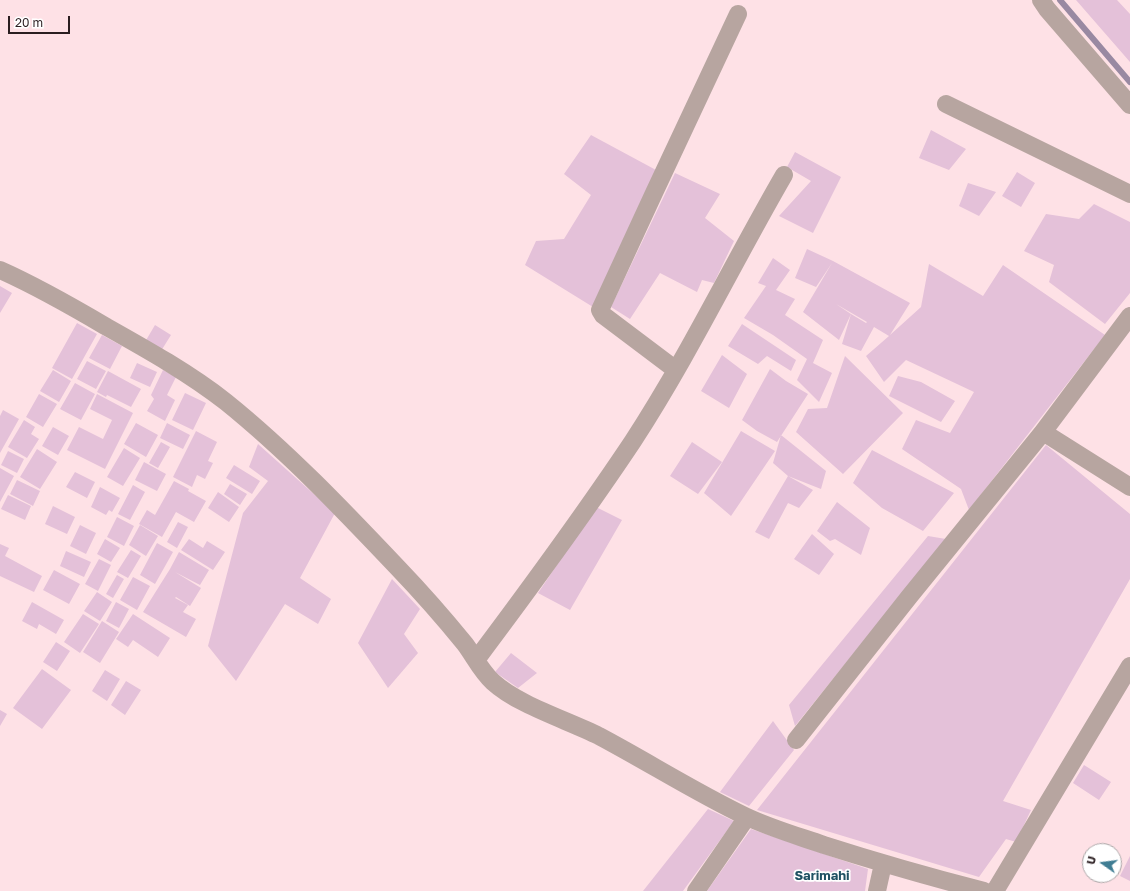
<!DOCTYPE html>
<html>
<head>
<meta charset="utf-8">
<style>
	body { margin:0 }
	#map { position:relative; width:1130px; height:891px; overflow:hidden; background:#fee1e6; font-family:"Golos Text",sans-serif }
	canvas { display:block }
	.north { position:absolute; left:1082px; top:843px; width:40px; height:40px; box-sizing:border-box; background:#fff; border:1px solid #aaa5a6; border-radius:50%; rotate:284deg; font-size:11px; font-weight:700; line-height:16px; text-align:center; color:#2a1d20 }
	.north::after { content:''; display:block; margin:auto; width:14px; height:18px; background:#3f7d93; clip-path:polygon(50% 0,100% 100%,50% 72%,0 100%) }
	.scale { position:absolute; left:8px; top:16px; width:62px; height:18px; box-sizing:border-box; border:2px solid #2a1d20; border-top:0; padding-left:5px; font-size:12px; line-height:14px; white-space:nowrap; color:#2a1d20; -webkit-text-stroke:3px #fff; paint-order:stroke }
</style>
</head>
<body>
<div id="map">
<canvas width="1130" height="891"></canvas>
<div class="north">U</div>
<div class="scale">20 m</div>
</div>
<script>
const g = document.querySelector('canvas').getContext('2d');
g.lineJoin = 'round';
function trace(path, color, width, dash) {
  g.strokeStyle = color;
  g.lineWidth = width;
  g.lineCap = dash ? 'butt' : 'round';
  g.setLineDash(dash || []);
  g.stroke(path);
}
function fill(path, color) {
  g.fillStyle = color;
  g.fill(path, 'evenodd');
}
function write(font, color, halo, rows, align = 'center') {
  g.font = font + ' "Golos Text",sans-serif';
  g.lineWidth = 3.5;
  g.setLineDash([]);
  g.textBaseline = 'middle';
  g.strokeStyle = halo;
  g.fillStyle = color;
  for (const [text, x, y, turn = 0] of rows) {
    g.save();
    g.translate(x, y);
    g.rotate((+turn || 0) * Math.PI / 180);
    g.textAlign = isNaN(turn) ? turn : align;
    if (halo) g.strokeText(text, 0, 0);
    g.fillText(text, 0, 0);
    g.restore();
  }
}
trace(new Path2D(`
	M1060,0L1130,82`), '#9989a2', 6);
fill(new Path2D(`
	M1076,0H1117L1130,14V62Z
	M931,130L966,149L949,170L919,158Z
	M591,135L656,170L593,307L525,265L536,241L564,239L591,195L564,174Z
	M795,152L841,177L813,233L779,216L811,181L787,167Z
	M1017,172L1035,183L1021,207L1002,196Z
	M675,173L720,194L705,218L734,241L714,283L702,280L697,292L660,273L630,319L611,307Z
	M968,183L996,192L979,216L959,206Z
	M1094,204L1130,222V293L1105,324L1049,282L1054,265L1024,251L1046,214L1079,219Z
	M807,249L833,261L910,303L890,335L921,307L929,264L983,296L1003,265L1105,335L969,510L961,489L902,449L916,420L950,433L974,392L906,360L884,382L866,356L889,336L874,327L861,351L842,344L851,314L839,340L803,312L832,263L816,287L795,278ZM836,304L867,322L866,323L851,314Z
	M773,258L790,270L776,290L795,299L785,315L823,340L813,363L832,373L819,402L797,380L807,359L773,335L744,318L766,286L758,283Z
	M0,286L12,293L0,313Z
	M77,323L97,334L72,379L52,368Z
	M742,324L796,360L791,371L767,356L758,364L728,346Z
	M155,325L171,335L161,351L145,342Z
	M102,335L122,346L110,369L89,358Z
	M722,355L747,374L729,408L701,391Z
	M845,356L903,413L843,474L796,432L808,409L827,408Z
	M87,361L106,371L96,389L77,379Z
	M137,363L157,372L150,387L130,378Z
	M770,369L786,381L808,394L777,442L757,431L742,420Z
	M53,370L71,381L59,402L40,391Z
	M163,370L176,377L167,395L175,400L165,421L147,411L154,399L151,395Z
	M108,371L141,389L131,407L107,395L106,397L97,392Z
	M898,376L921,382L955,401L941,422L889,396Z
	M75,383L95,394L81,420L60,409Z
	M185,393L206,403L193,430L172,420Z
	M39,394L57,404L43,427L26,417Z
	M97,394L133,413L105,469L67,450L79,427L103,439L112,420L90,409Z
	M3,410L19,419L0,453V416Z
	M24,420L35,427L31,434L39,439L27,458L8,447Z
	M136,423L158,435L146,457L124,444Z
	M167,423L190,435L183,449L160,438Z
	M53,427L69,436L58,455L42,446Z
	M196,431L217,442L208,461L213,463L205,479L197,475L192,487L173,477Z
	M741,431L775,451L731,516L704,493Z
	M781,435L826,471L821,489L788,476L773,463Z
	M161,442L170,447L158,468L149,463Z
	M692,442L722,462L698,494L670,476Z
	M258,444L335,513L300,578L331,599L318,624L285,604L236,681L208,646L243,513L268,481L249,467Z
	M1046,445L1130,514V579L1003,801L1031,810L1016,842L1006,839L979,877L757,810Z
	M124,448L140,458L123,486L107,477Z
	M37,449L57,462L40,489L20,477Z
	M872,450L954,493L923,531L882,508L853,483Z
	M8,451L24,459L17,473L1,465Z
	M144,462L166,474L157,491L135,480Z
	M234,465L260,481L252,494L226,478Z
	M0,468L14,476L0,502Z
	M75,472L95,482L87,498L66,487Z
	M788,476L813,490L799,508L788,503L769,539L755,532Z
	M17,480L40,491L33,506L10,494Z
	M174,481L189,489L188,491L206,501L194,522L176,512L162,537L139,524L147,510L155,515Z
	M230,484L247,494L240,505L224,494Z
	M133,485L145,492L130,520L118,514Z
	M100,487L120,498L112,512L109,510L106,515L91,507Z
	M218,492L239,507L229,522L208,508Z
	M8,495L31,506L25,520L1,509Z
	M837,502L870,528L861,555L835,539L830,541L817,531Z
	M53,506L75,517L67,534L45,524Z
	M596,507L622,520L570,610L538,593Z
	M117,517L134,526L124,546L107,537Z
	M178,522L188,527L177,548L167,542Z
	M80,525L96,533L86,554L70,546Z
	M140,525L158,536L146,556L129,545Z
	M812,534L834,554L819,575L794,559Z
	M928,536L946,539L795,726L789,705Z
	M105,539L120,548L111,562L97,554Z
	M189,539L203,548L207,541L225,552L213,570L181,550Z
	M157,543L173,552L155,584L140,575Z
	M0,544L9,548L5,556L42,576L34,592L0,576Z
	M131,550L141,556L128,578L117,572Z
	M66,551L91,562L84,577L60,566Z
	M179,552L209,570L200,585L175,572L201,588L190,606L176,597L175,598L188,605L183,612L196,619L186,637L143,612L170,569Z
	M99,559L111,565L98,591L85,584Z
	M54,570L80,584L69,604L43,590Z
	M117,575L124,579L113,598L106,594Z
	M133,577L150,586L137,610L120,600Z
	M392,579L420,609L404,634L418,653L388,688L358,643Z
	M97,592L112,602L100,621L84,611Z
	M32,602L64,620L56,634L39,624L37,629L22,621Z
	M116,602L129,609L119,628L106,621Z
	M83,614L99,624L80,653L64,642Z
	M133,614L170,638L158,657L133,640L128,647L116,639Z
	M102,621L119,632L100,663L83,652Z
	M56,642L70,651L57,671L43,662Z
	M511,653L537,673L518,688L495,672Z
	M42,669L71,690L42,729L13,708Z
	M105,670L120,679L107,701L92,691Z
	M126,681L141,690L125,715L111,705Z
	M0,710L7,714L0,726Z
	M773,721L794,750L749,806L720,792Z
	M1084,765L1111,782L1099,800L1073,783Z
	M708,809L734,821L683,891H643Z
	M751,829L868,869L865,891H707Z
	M1130,856V881L1120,876Z`), '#e4c1d9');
trace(new Path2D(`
	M1041,0L1047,9L1130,105
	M946,104L1130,194
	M0,270C36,286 71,306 105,326C146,349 189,373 226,402C288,452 343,510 398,568C421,592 443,617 465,644C474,656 481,671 493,682C518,705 567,720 599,736C648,762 695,792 745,816C770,828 798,836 824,845C877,862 930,877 984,891
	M676,370L603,315L600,310L654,193L738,14
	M1043,432L1130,316
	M476,660C530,588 583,516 633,441C689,355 733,263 784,175
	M796,740L909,597L1043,432L1130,487
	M696,891L747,817
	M877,891L883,864
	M995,891L1130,666`), '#b7a5a0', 18);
write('bold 13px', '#1f5162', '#fff', [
	["Sarimahi",822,876]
]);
</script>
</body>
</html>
